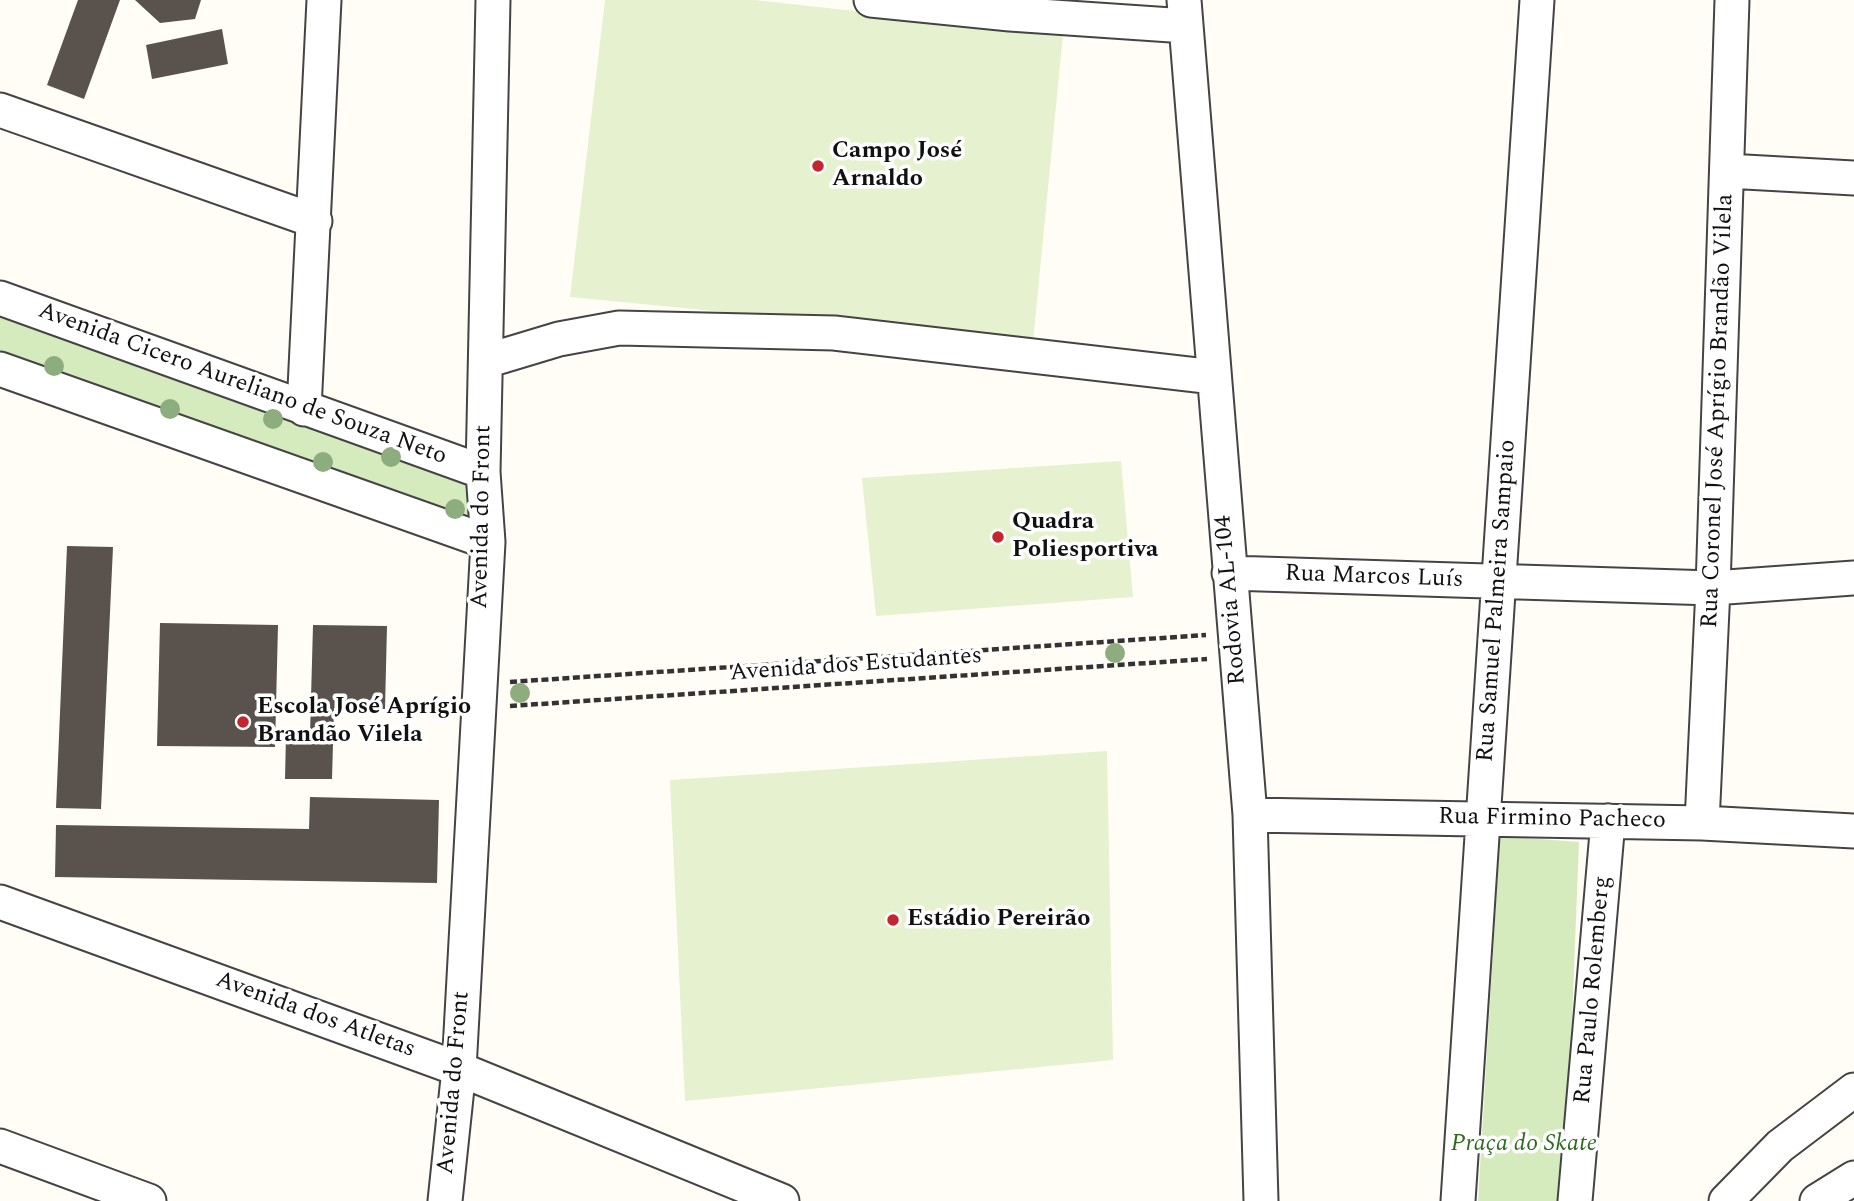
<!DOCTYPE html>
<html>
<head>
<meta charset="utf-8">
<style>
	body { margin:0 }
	canvas { display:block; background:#fffdf5 }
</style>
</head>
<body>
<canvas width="1854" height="1201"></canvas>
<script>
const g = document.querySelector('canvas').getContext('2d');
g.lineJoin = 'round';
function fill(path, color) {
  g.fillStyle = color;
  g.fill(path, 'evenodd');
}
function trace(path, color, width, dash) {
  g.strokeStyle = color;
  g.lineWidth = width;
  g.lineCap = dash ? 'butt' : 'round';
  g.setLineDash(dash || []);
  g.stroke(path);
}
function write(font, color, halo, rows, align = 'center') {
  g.font = font + ' Spectral,serif';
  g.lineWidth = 7;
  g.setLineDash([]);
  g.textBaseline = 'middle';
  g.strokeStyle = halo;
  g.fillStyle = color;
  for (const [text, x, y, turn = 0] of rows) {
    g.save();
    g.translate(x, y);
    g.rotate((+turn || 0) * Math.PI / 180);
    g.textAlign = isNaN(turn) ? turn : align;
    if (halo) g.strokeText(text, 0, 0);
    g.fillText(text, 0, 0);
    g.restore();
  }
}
fill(new Path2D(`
	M0,302L483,475L484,536L0,363Z
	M1500,836L1579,842L1565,1201H1478Z`), '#d5ebbd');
fill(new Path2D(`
	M605,0H755L1063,34L1033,342L570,297Z
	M1121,461L1133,597L876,616L862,478Z
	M1107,751L1113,1060L685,1101L670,780Z`), '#e6f2cf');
fill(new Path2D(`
	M78,0H120L84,99L47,85Z
	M135,0H201L195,19L160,23Z
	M222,29L228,64L152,79L146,45Z
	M67,546L113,547L101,809L56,808Z
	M160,623L278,625L275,747L157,746Z
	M313,625L387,626L385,709L334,708L332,779H285L286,735H310Z
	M310,797L439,800L437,883L55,877L56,825L309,829Z`), '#5a524d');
const minor = new Path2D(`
	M871,0L1010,14L1186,26
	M1184,0L1250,815L1261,1201
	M0,110L315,221
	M1727,171L1854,178
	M0,298L483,472
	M486,361L559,339L619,328L834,333L1214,377
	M0,369L488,542
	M304,409L324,0
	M1229,573L1713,588L1854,578
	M1250,815L1702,823L1854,831
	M1702,823L1713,588L1732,0
	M0,902L459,1069L782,1201
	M0,1146L149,1201
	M445,1201L459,1069L488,542L483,472L493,0
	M1458,1201L1537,0
	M1575,1201L1608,821
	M1726,1201L1780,1146L1854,1090
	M1817,1201L1854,1178`);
trace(minor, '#444', 37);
trace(new Path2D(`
	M510,682L1206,635
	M510,706L1207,659`), '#333', 4.5, [7, 3.5]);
trace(minor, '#fff', 33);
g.fillStyle = '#8dad7f';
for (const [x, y] of [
	[54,366],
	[170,409],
	[273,419],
	[391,457],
	[323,462],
	[455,509],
	[1115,653],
	[520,693]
]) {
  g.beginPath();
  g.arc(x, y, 10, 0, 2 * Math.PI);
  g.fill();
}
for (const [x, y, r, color] of [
	[818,166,7,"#c4262e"],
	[998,537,7,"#c4262e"],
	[243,722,7,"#c4262e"],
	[893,920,7,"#c4262e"]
]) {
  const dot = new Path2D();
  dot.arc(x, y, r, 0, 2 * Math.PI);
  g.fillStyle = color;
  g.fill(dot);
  trace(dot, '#fff', 2.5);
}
write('bold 24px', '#111', '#fff', [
	["Campo José",832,152],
	["Arnaldo",832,180],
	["Quadra",1012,523],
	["Poliesportiva",1012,551],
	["Escola José Aprígio",257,708],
	["Brandão Vilela",257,736],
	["Estádio Pereirão",907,920]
], 'left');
write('24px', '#111', '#fff', [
	["Avenida Cicero Aureliano de Souza Neto",242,385,20],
	["Rua Coronel José Aprígio Brandão Vilela",1719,411,-88],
	["Avenida do Front",483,517,-89],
	["Rua Marcos Luís",1374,578,2],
	["Rodovia AL-104",1232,600,-95],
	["Rua Samuel Palmeira Sampaio",1498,601,-86],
	["Avenida dos Estudantes",856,666,-4],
	["Rua Firmino Pacheco",1552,820,1],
	["Rua Paulo Rolemberg",1594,990,-85],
	["Avenida dos Atletas",315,1016,20],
	["Avenida do Front",455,1083,-85]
]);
write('italic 24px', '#2f6b1f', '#fff', [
	["Praça do Skate",1524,1145]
]);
</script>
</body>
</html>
